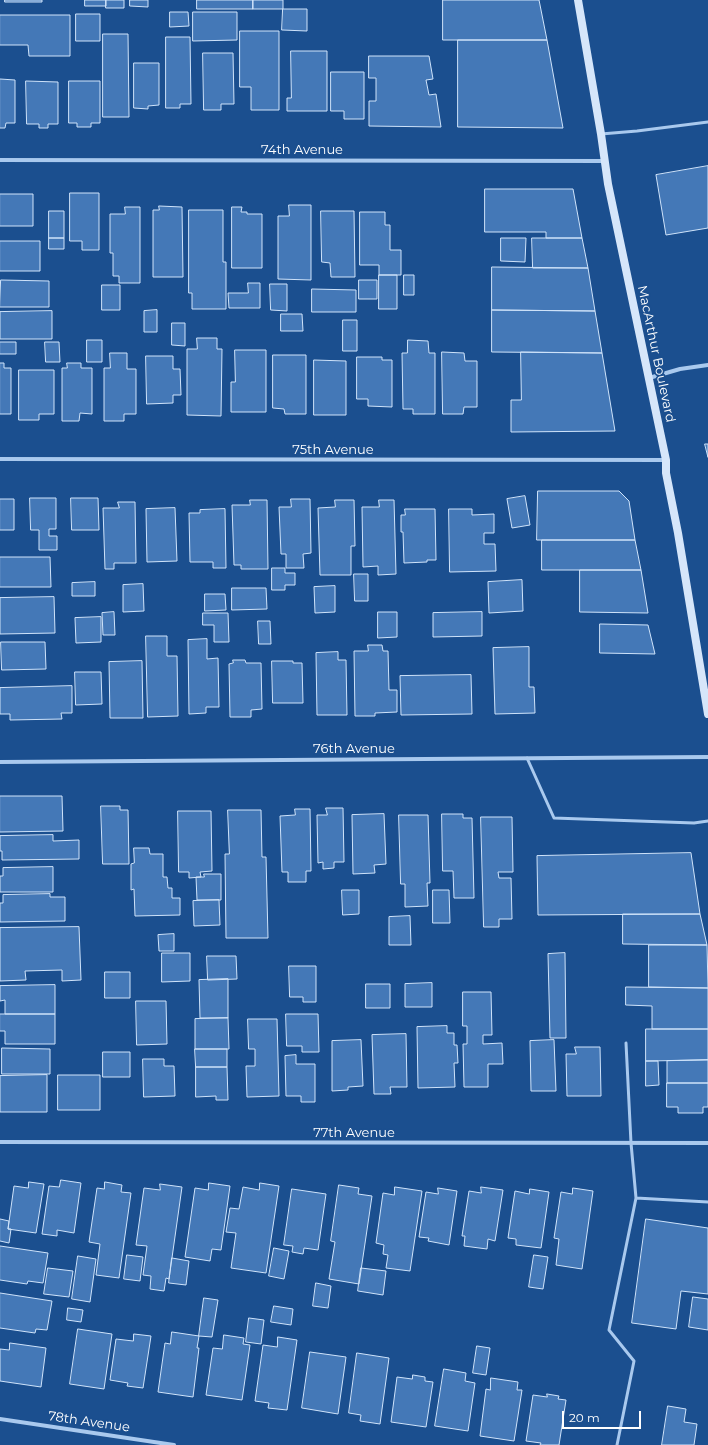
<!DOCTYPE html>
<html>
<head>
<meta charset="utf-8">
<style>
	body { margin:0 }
	#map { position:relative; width:708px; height:1445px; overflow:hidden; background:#1b4f8f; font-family:Montserrat,sans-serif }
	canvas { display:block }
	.scale { position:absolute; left:562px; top:1411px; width:79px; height:18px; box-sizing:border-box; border:2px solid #fff; border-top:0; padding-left:5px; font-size:12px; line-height:14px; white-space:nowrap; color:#fff; -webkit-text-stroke:3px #1b4f8f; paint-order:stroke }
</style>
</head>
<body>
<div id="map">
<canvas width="708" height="1445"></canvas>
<div class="scale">20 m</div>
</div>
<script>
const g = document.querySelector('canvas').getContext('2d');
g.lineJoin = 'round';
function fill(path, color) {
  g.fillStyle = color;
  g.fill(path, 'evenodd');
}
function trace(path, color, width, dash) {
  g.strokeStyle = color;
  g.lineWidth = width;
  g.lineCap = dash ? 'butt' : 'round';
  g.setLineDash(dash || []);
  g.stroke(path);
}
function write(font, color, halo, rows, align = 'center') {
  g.font = font + ' Montserrat,sans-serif';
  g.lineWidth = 3.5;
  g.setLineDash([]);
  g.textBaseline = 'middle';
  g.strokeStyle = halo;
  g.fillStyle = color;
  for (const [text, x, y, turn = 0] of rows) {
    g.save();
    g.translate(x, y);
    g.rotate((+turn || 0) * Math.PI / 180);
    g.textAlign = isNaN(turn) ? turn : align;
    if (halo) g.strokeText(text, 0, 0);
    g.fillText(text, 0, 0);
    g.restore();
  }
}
const building = new Path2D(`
	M5,0H42V2H5Z
	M85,0H106V6H85Z
	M106,0H124V8H106Z
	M130,0H148V7L130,6Z
	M197,0H253V9H197Z
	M253,0H283V9H253Z
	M443,0H539L547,40H443Z
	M283,9H307V31L282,30Z
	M170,12H188L189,26L170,27Z
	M193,12H237V40L193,41Z
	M76,14H100V41H76Z
	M0,15H70V56H29L28,45H0Z
	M240,31H279V110H251V87H240Z
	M103,34H128L129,117H103Z
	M166,37H190L191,104H180V108H166Z
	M458,40H547L563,128L458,127Z
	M291,51H327V111H287V98H291Z
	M203,53H233L234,104H221V110H204Z
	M369,56H429L433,79L426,80L429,95L436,94L441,127L369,126V101H376V78H369Z
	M134,63H159V105L148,106V109L134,108Z
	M331,72H364V119H344V111H331Z
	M0,79L15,80V123H6L5,128H0Z
	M26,81L58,82V124H48V128H39V124H27Z
	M69,81H100V123H91V127H77V123H69Z
	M708,166V228L666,235L656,175Z
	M485,189H573L582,238H546V232H485Z
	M70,193H99V250H82V241H70Z
	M0,194H33V226H0Z
	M289,205H311V280L278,279V216H289Z
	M159,206L182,207L183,277H153V210H159Z
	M125,207H140V283H119V276H113V253H110V214H125Z
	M232,207H242L241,212H247V214H262V268H232Z
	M189,210H223V262H226V309H192V293H189Z
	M49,211H64V238H49Z
	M321,211H354L355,277H331L330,263L322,262Z
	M360,212H385V225H390V250H401V275H379V265H360Z
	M49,238H64V249H49Z
	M501,238H526L525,262L501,261Z
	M532,238H582L588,268H533Z
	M0,241H40V271H0Z
	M492,267L588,268L595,311L492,310Z
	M379,275H397V309H379Z
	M404,275H414V295H404Z
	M1,280L49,281V307H0Z
	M359,280H377V299H359Z
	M248,283H260V308H229L228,293H248Z
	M270,284H287V311L271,310Z
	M102,285H120V310H102Z
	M312,289L356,290V312H312Z
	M157,310V332H144V311Z
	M492,310L595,311L602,353L492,352Z
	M52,311V339H0V312Z
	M281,314H302L303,331H281Z
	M343,320H357V351H343Z
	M172,323H185V346L172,345Z
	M197,338H217V349H222L221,416L187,415V349H197Z
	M87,340H102V362H87Z
	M408,340L428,341L429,353H435V414H413V409H403L402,353H407Z
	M0,342H16V354H0Z
	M45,342H59L60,362H46Z
	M235,350H266V412H231V382H235Z
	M442,352L464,353L465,361H477V407H464L463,414H443Z
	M521,352L602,353L615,431L511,432V400H521Z
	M110,353H127V369H136V414H124V421H104V368H110Z
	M273,355H306V414H285L284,409L273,408Z
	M146,356H173V369H180L181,395H173V403L147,404Z
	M357,357H382V360H392V407L368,406V399H357Z
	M314,360L346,361V415H314Z
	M0,363H4V368H11V414H0Z
	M67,363H81V368H92V414L80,413L79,421H62V368H67Z
	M19,370H54V414H39V420H19Z
	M705,444H708V457Z
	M538,491H619L629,501L635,540H537Z
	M525,496L530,525L512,528L507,499Z
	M30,498H56V529H49V536H57V550H39V530H31Z
	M71,498H98L99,530H72Z
	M0,499H14V530H0Z
	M291,499H310L311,553L303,554L304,568H286V554H281L279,507H291Z
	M250,500H267L268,569H241V565H234L232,505H250Z
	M335,500H354L355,546H351V575H320L318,508L335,507Z
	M379,500H394L396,574L378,575V566L363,567L362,507H379Z
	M118,502H135L136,563H114V569H105L103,508H119Z
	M175,508L177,561L147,562L146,509Z
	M225,509L226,568H213V562H190L189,513H200V510Z
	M405,509H435L436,560H427V562L404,563L403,532H401V515H405Z
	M449,509H472V515L494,514V533H484V544H495L496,571L450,572Z
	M542,540H635L641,570H542Z
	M0,557H50L51,587H0Z
	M272,568H285V573H295V585H285V590H272Z
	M580,570H641L648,613L580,612Z
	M354,574H368V601H355Z
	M522,580L523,611L489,613L488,582Z
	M95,582V596H72V583Z
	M143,584L144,611L123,612V585Z
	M335,586V612L315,613L314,587Z
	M232,588H266L267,609L232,610Z
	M205,594H225L226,610L205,611Z
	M54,597L55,633L0,634V598Z
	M114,612L115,635H103L102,613Z
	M378,612H397V637L378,638Z
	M482,612V636L433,637V613Z
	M203,613H228L229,642H214V625H203Z
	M101,617V642L76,643L75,618Z
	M258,621H270L271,644H259Z
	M600,624L648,625L655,654L600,653Z
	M146,636H167V656H177L178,716L148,717Z
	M207,639V659L218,658L219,707H206V713L189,714L188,640Z
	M1,642H45L46,669L2,670Z
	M368,645H382L383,651H388L389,690H397V712L375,713V716H355L354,651H368Z
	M529,647V687H534L535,713L495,714L493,648Z
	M338,652V660H346L347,715H317L316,653Z
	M233,660H245L246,663H261L262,709L251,710V717H230L229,664L233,663Z
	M142,661L143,718H110L109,662Z
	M272,661H293V663H302L303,703H273Z
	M75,672H101L102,704L76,705Z
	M471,675L472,714L401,715L400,676Z
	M72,686V713H61L62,719L10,720V714H0V688Z
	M0,796H62L63,831L0,832Z
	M101,806H120V810H128L129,864H103Z
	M326,808H343L344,862H334V868L323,869V862L318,863L317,815H327Z
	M295,809H310L311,871H306V882H288V872H282L280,816L295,815Z
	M228,810H261L262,857H266L268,938H226L225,854H229Z
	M178,811H211L212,871L200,872L201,877L189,878V872H179Z
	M384,814L386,864L374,865L375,873L353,874L352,815Z
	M442,814H463V818H472L474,898H454L453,871H443Z
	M399,815H428L430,883H427L428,906L405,907V884H401Z
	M481,817H512L513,872H498L499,878H511L512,919H499V927H484Z
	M53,835V841L79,840V859L2,860V851H0V836Z
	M134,848H149L150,854H163V877H167L168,888H172V898H180V915L135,916L134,889L131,890V864L134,863Z
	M691,853L700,914L538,915L537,856Z
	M53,867V892H0V876H3V868Z
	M204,874H221V900H197L196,877H204Z
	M342,890H359V914L343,915Z
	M433,890H449L450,923H433Z
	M50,894V897H65V921L0,922V903H3V895Z
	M219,900L220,925L194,926L193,901Z
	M623,914H700L707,945L623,944Z
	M410,916L411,945H389V917Z
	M79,927L81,980L62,981V970L25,971L26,980L0,981V928Z
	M174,934V951H159L158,935Z
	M649,945H707L708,988L649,987Z
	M162,953H190V981L162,982Z
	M565,953L566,1038H550L548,954Z
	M207,956H236L237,979L208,980Z
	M289,966H316V1002H303V997H290Z
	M105,972H130V998H105Z
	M228,979V1018H200L199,980Z
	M432,983V1007H405V984Z
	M366,984H390V1008H366Z
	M55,985V1014H5V1000L0,1001V986Z
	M626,987L708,988V1029H652V1006L626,1005Z
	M463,992H491L492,1035H483V1044L502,1043L503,1064H488V1087H464L463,1044H467V1026H463Z
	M136,1001H166L167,1044L137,1045Z
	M0,1014H55V1044H5V1031H0Z
	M286,1014H318L319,1052H302V1046H287Z
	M228,1018L229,1049H195V1019Z
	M248,1019H277L279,1096L247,1097L246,1066H255V1049H249Z
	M447,1026V1033H454V1045H457L458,1063H454L455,1087L418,1088L417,1027Z
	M646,1029H708V1060L646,1061Z
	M406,1034L407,1087H390L391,1094H374L372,1035Z
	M361,1040L363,1086L348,1087V1090L332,1091V1041Z
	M554,1040L556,1091H531L530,1041Z
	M575,1047H600L601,1096H567L566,1054H576Z
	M2,1048L50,1049V1074H2Z
	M195,1049H227V1067H196Z
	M103,1052H130V1077H103Z
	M296,1055V1064H315V1102H301V1096H286L285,1056Z
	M143,1059H164V1066H174L175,1096L144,1097Z
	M708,1060V1083H667V1061Z
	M646,1061H658L659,1085L646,1086Z
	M196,1067H227L228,1100H216V1096L196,1097Z
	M47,1075V1112H0V1076Z
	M58,1075H100V1110H58Z
	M667,1083H708V1107H703V1113H678V1107H667Z
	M61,1180L81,1183L74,1233L57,1230V1236L42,1234L49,1186L59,1187Z
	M29,1182L44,1184L36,1233L8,1229L14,1186L28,1188Z
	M105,1182L122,1185L121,1192L131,1193L119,1278L96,1275L100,1244L89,1242L97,1188L104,1189Z
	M209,1183L230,1186L221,1250L212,1249L210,1261L185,1257L195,1188L208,1190Z
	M260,1183L279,1186L266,1273L231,1268L236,1233L226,1232L230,1208L239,1209L243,1187L259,1190Z
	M160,1184L182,1187L169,1279L166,1278L164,1291L150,1289L151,1276L143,1275L147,1246L136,1245L144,1188L160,1190Z
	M339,1185L359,1188L358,1194L372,1196L359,1284L329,1279L335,1242L331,1241Z
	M395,1187L422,1191L410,1271L386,1268L388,1255L383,1254L384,1245L376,1243L383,1193L394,1195Z
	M481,1187L503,1190L495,1241L488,1239L487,1249L464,1246L465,1236H462L469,1191L481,1193Z
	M438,1188L457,1191L449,1245L428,1241L429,1238L419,1237L426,1192L438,1194Z
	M573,1188L593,1191L582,1269L556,1265L559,1239L554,1238L561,1192L572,1194Z
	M292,1189L326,1194L318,1250L304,1248L303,1254L292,1252L293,1246L284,1245Z
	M530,1189L549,1192L541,1248L516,1245V1239L508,1238L515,1191L529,1194Z
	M0,1219L9,1221L8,1229H11L9,1243L0,1241Z
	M646,1219L708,1228V1294L681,1291L676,1329L632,1323Z
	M0,1246L48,1253L43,1283L28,1281L27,1284L0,1280Z
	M274,1248L289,1251L284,1279L269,1276Z
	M127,1255L143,1257L140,1281L124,1279Z
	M534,1255L548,1257L543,1289L529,1287Z
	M78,1256L96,1259L90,1302L72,1299Z
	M172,1258L189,1261L186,1285L169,1283Z
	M48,1268L73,1271L69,1297L44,1294Z
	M361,1268L386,1271L383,1295L358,1291Z
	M316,1283L331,1286L328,1308L313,1306Z
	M0,1293L52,1301L47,1330L36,1329L35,1333L0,1328Z
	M693,1297L708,1299V1330L689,1327Z
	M204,1298L218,1300L212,1337L199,1336Z
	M274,1306L293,1309L291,1325L271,1322Z
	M68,1308L83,1310L81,1322L67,1320Z
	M249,1318L264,1320L261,1344L246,1342Z
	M78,1329L112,1334L104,1389L70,1384Z
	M172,1332L199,1336L197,1348H199L193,1397L158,1392L165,1343L170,1344Z
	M134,1334L151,1336L143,1388L127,1386L128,1383L110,1380L116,1339L133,1341Z
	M224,1335L244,1338L243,1344L250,1345L242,1400L206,1395L213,1348L222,1349Z
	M278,1337L297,1340L287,1410L268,1408L269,1403L255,1401L263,1345L277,1347Z
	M10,1343L46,1348L41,1387L0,1381V1349L9,1350Z
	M477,1346L490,1348L486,1375L473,1373Z
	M310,1352L346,1357L338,1414L302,1408Z
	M357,1353L389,1358L380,1424L360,1421L361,1415L349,1413Z
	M444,1369L466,1373L465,1381L475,1383L468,1431L435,1426Z
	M413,1375L425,1377V1381L433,1382L426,1427L391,1422L397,1377L412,1379Z
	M491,1378L518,1382L517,1390H522L514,1441L480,1436L486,1389L490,1390Z
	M547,1394L559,1396L558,1399L566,1400L559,1445H540L541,1443L526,1441L533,1395L547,1397Z
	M668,1406L686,1409L684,1422L697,1424L694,1445H662Z`);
fill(building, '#4478b7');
trace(building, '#cfe3fa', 1);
trace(new Path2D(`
	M601,134L637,131L708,122
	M527,758L554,818L694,823L708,821
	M626,1043L631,1143L636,1198
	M617,1445L634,1361L609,1330L636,1198L708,1202`), '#a9c9ee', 3);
trace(new Path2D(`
	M0,160L604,161
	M649,378L680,369L708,365
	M0,459L666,460
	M0,762L708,757
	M0,1142L708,1143
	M0,1419L174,1445`), '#a9c9ee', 4);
trace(new Path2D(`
	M578,0L601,134L608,184L666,460V473L678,533L708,714`), '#d6e6fa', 8);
write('13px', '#fff', '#1b4f8f', [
	["74th Avenue",302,150],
	["MacArthur Boulevard",656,354,78],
	["75th Avenue",333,450],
	["76th Avenue",354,749],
	["77th Avenue",354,1133],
	["78th Avenue",89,1422,8]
]);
</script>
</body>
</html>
